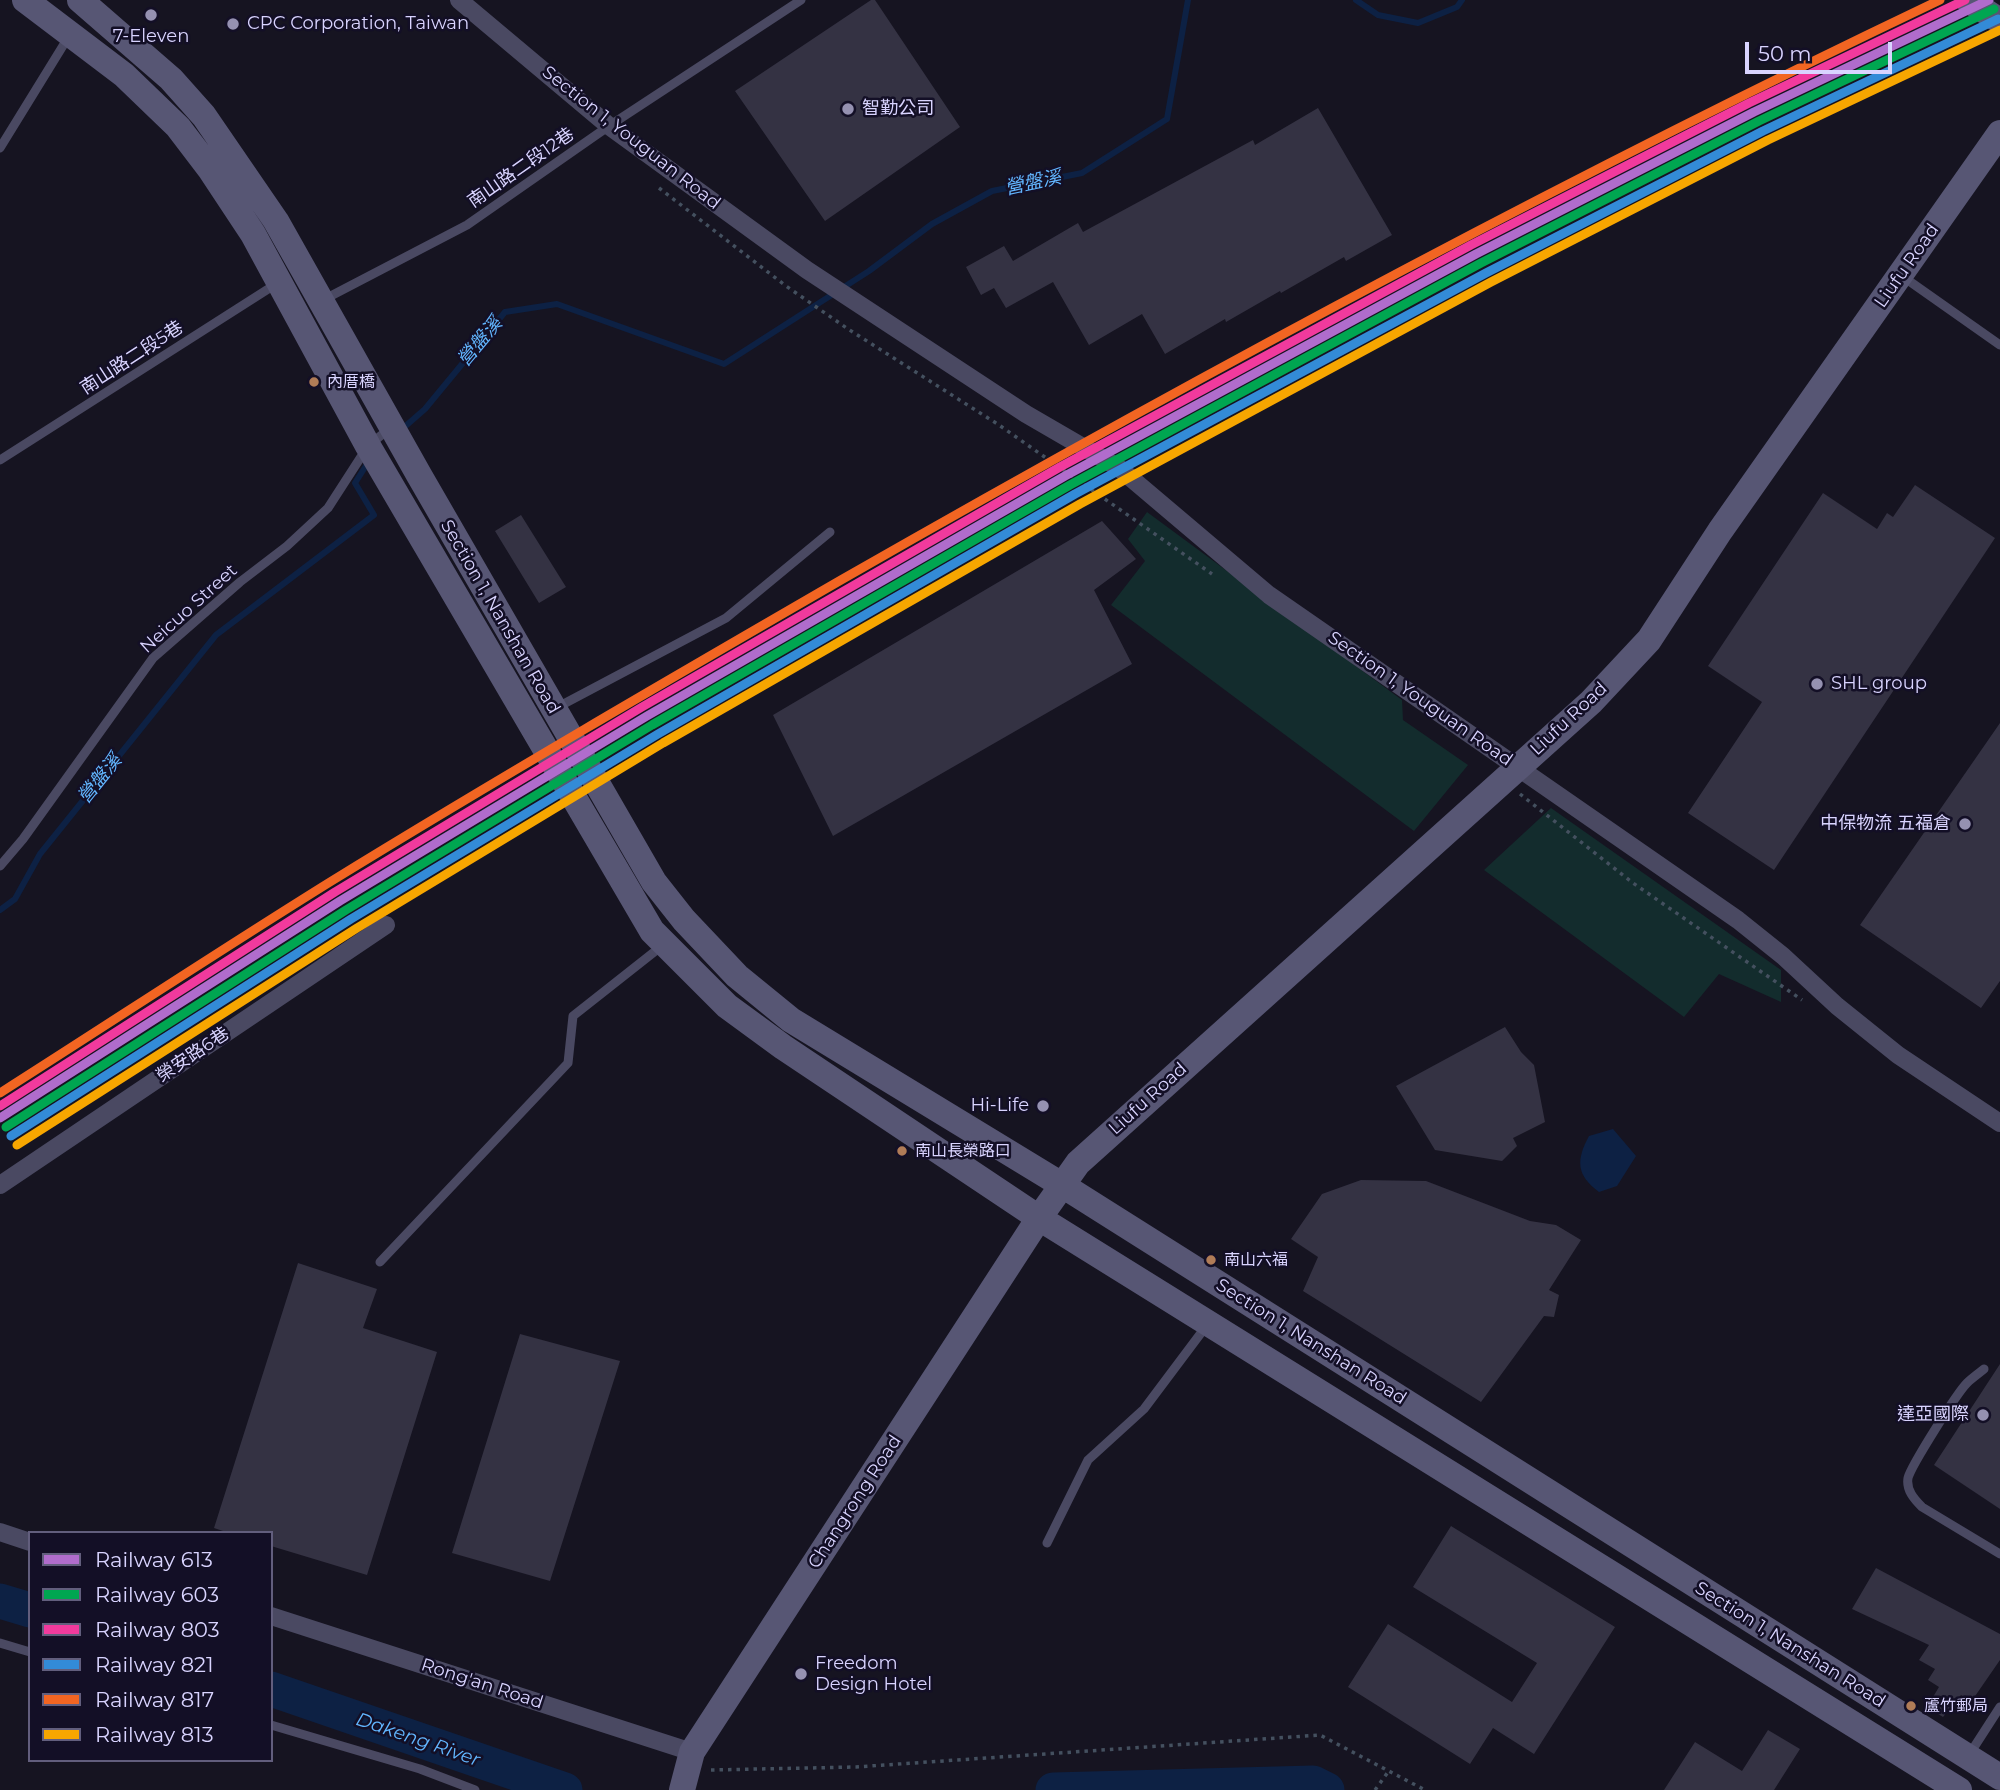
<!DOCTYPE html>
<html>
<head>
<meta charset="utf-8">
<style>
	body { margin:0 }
	#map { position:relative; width:2000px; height:1790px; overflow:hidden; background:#161421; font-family:Montserrat,sans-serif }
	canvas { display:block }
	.legend { position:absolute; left:28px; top:1531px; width:245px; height:231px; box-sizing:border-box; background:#130f26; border:2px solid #625e7d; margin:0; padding:9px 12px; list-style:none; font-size:21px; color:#d9d4ff }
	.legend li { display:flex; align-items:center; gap:14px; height:35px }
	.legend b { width:35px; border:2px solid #625e7d }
	.scale { position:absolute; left:1745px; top:42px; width:147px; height:32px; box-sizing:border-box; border:4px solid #d9d4ff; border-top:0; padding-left:9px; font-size:21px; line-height:24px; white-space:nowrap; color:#d9d4ff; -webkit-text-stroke:5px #130f26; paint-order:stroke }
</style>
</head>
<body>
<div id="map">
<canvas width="2000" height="1790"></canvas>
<ul class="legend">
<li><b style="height:9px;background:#b06ccc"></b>Railway 613</li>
<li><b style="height:9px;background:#00a651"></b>Railway 603</li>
<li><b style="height:9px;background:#f13a9d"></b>Railway 803</li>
<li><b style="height:9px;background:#338bd7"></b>Railway 821</li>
<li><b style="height:9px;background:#f26522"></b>Railway 817</li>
<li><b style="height:9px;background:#f7a600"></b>Railway 813</li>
</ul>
<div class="scale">50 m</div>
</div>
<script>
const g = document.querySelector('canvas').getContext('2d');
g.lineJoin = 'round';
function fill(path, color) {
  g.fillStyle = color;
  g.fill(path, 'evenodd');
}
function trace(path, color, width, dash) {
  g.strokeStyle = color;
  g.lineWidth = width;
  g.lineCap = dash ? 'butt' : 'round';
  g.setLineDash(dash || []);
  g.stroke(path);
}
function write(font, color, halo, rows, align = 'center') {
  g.font = font + ' Montserrat,"Noto Sans TC",sans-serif';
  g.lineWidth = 5;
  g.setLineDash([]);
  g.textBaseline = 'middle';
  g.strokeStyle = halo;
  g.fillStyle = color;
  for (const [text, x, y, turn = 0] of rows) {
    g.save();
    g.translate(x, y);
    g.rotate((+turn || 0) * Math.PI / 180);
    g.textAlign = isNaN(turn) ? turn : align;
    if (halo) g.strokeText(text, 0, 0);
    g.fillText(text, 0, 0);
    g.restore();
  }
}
fill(new Path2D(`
	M1147,512L1402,700L1403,720L1468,765L1414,831L1111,605L1145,561L1128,539Z
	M1551,808L1781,970V1002L1719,974L1684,1017L1484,870Z`), '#132c2d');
fill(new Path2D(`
	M1613,1129L1636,1156L1617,1186L1599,1192C1576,1175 1576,1160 1589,1136Z`), '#0d2144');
trace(new Path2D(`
	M1356,0L1378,15L1418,23L1457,7L1462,0
	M401,430L425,409L505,312L557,304L724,364L869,271L932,224L992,191L1082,173L1167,119L1188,0
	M0,910L15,899L40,854L216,635L374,515L355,483L369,461`), '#0d2144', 6);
trace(new Path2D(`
	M0,1601L30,1610
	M271,1689L565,1790
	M1053,1790L1313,1783L1327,1790`), '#0d2144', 35);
fill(new Path2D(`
	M871,0H875L960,127L825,221L735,91Z
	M1318,108L1392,235L1346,261L1344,257L1281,293L1280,291L1226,322L1225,319L1165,354L1142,314L1089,345L1053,282L1006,308L994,288L981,295L966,267L1004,246L1013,261L1078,223L1083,232L1253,140L1255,145Z
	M1915,485L1995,538L1774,870L1688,813L1762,702L1708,666L1823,493L1877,529L1887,513L1893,517Z
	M521,515L566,587L539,603L495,531Z
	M1102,521L1136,559L1094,590L1132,664L833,836L773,715Z
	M2000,723V981L1981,1008L1860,925Z
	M1505,1027L1521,1052L1534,1065L1545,1122L1513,1138L1517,1146L1502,1161L1435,1150L1396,1086Z
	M1361,1180L1426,1181L1530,1221L1556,1225L1581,1240L1549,1290L1559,1295L1554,1317L1544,1316L1481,1402L1303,1291L1318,1257L1291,1239L1322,1194Z
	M298,1263L377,1289L363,1328L437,1352L367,1575L271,1546V1533H229L214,1528Z
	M520,1334L620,1361L550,1581L452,1553Z
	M2000,1364V1509L1934,1465Z
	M1451,1526L1615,1627L1534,1754L1493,1728L1470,1764L1348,1687L1388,1624L1512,1702L1537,1663L1413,1587Z
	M1876,1568L2000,1634V1660L1971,1702L1961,1695L1943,1717L1927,1707L1939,1687L1928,1680L1935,1669L1919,1660L1929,1645L1852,1609Z
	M1768,1730L1800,1749L1774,1790H1664L1695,1742L1742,1771Z`), '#343243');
trace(new Path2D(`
	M659,188L786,286L848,329L999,425L1212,574
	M1520,794L1633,883L1802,1000
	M711,1770L856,1767L1320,1735L1425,1790
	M1375,1790L1388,1772`), '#44505f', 3.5, [3.5, 5]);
trace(new Path2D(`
	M0,148L69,36
	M1902,276L2000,345
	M323,300L467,225L609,126L801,0
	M0,460L276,284
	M556,708L726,618L830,532
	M0,866L23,839L153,658L240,582L287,546L328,508L368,446L389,429
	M380,1262L568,1063L573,1016L663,945
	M1984,1369C1978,1374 1972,1378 1967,1383C1957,1393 1911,1466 1908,1478C1906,1490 1914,1499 1922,1507L2000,1554
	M1047,1543L1088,1460L1144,1409L1207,1325
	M0,1643L30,1652
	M271,1725L420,1769L475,1790
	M1969,1755L2000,1707`), '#4a4962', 9);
trace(new Path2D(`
	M459,0L609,126L807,270L1026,414L1119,468L1269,595L1738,920L1783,956L1837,1006L1898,1055L2000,1123
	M0,1185L386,925
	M0,1532L30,1542
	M271,1616L692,1752`), '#4a4962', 18);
trace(new Path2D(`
	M25,0L124,75L178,127L210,169L253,234L368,446L652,931L727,1006L783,1047L1039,1218L1959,1790
	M80,0L171,79L204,116L276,221L419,475L654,882L684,920L737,976L791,1020L1062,1185L2000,1777
	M1968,0L2000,21
	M682,1790L692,1752L1039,1218L1078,1163L1591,702L1649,640L1720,531L2000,133`), '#575674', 26);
trace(new Path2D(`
	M0,1118L340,901L647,716L1065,476L1476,254L1754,112L1989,0`), '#b06ccc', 9);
trace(new Path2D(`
	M6,1127L346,910L652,725L1070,485L1481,263L1759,121L1994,9`), '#00a651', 9);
trace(new Path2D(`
	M0,1106L335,892L642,707L1060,467L1471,245L1749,103L1965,0`), '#f13a9d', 9);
trace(new Path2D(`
	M11,1136L351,919L658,734L1075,494L1486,273L1763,131L1998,19`), '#338bd7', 9);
trace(new Path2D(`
	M0,1093C110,1023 219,951 330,882C499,778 670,679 841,580C1201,374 1566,178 1940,0`), '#f26522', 9);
trace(new Path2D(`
	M17,1145L357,928L663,743L1080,504L1491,282L1768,140L2000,30`), '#f7a600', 9);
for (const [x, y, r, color] of [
	[151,15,7,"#9591b1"],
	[233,24,7,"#9591b1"],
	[848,109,7,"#9591b1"],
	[314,382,6,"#b07c57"],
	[1817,684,7,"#9591b1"],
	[1965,824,7,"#9591b1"],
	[1043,1106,7,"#9591b1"],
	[902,1151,6,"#b07c57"],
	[1211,1260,6,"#b07c57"],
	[1983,1415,7,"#9591b1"],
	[801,1674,7,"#9591b1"],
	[1911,1706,6,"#b07c57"]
]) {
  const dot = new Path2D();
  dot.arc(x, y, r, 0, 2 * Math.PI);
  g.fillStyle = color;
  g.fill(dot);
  trace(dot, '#130f26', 2.5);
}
write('16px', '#d9d4ff', '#130f26', [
	["內厝橋",327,382],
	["南山長榮路口",915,1151],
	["南山六福",1224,1260],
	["蘆竹郵局",1924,1706]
], 'left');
write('18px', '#d9d4ff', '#130f26', [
	["CPC Corporation, Taiwan",247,24],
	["7-Eleven",151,37,"center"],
	["智勤公司",862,109],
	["SHL group",1831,684],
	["中保物流 五福倉",1951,824,"right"],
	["Hi-Life",1029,1106,"right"],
	["達亞國際",1969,1415,"right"],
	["Freedom",815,1664],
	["Design Hotel",815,1685]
], 'left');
write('18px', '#d9d4ff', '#130f26', [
	["Section 1, Youguan Road",631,138,38],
	["南山路二段12巷",521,168,-35],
	["Liufu Road",1907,266,-55],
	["南山路二段5巷",132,358,-33],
	["Neicuo Street",189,609,-42],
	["Section 1, Nanshan Road",500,617,60],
	["Section 1, Youguan Road",1420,699,35],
	["Liufu Road",1569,719,-43],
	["榮安路6巷",193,1055,-34],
	["Liufu Road",1148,1099,-42],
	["Section 1, Nanshan Road",1311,1342,32],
	["Changrong Road",855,1502,-57],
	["Section 1, Nanshan Road",1790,1645,32],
	["Rong'an Road",482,1684,18]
]);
write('italic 19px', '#62b6ff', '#130f26', [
	["營盤溪",1033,183,-12],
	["營盤溪",480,342,-50],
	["營盤溪",100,779,-51],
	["Dakeng River",418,1740,19]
]);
</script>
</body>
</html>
